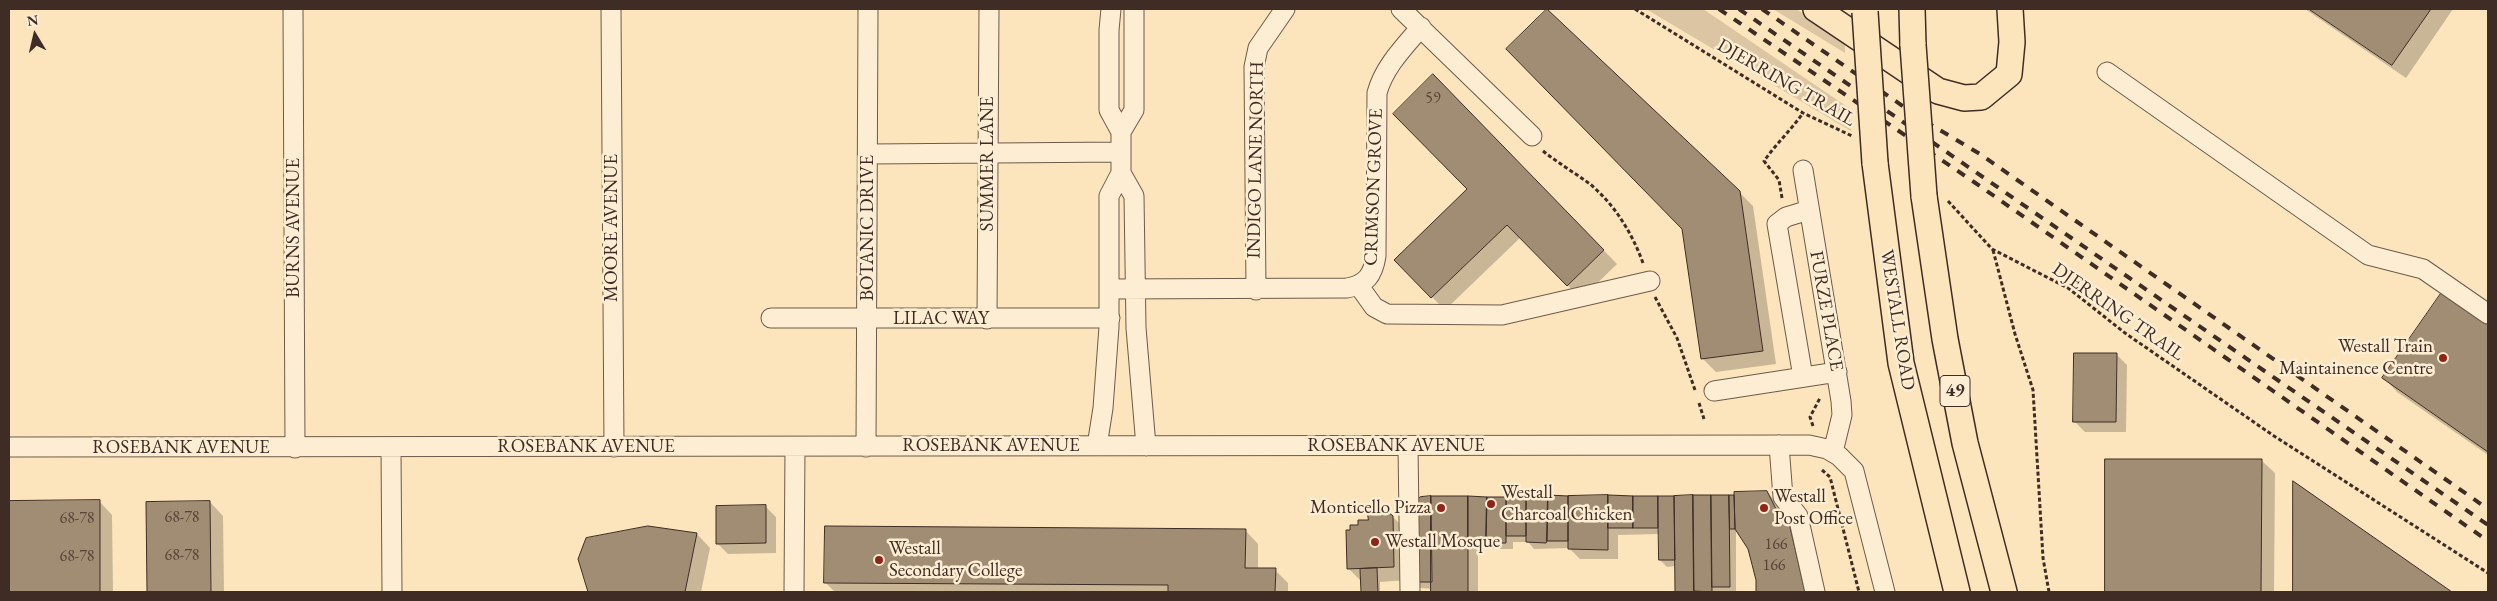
<!DOCTYPE html>
<html>
<head>
<meta charset="utf-8">
<style>
	body { margin:0 }
	#map { position:relative; width:2497px; height:601px; overflow:hidden; background:#fce4bc; font-family:"EB Garamond",serif }
	canvas { display:block }
	.frame { position:absolute; inset:0; border:10px solid #3f2d25; pointer-events:none }
	.north { position:absolute; left:10px; top:10px; width:50px; height:50px; -webkit-text-stroke:4px #fdedd3; paint-order:stroke; rotate:351deg; font-size:14px; font-weight:700; line-height:20px; text-align:center; color:#3f2d25 }
	.north::after { content:''; display:block; margin:auto; width:18px; height:22px; background:#3f2d25; clip-path:polygon(50% 0,100% 100%,50% 72%,0 100%) }
</style>
</head>
<body>
<div id="map">
<canvas width="2497" height="601"></canvas>
<div class="frame"></div>
<div class="north">N</div>
</div>
<script>
const g = document.querySelector('canvas').getContext('2d');
g.lineJoin = 'round';
function fill(path, color) {
  g.fillStyle = color;
  g.fill(path, 'evenodd');
}
function trace(path, color, width, dash) {
  g.strokeStyle = color;
  g.lineWidth = width;
  g.lineCap = dash ? 'butt' : 'round';
  g.setLineDash(dash || []);
  g.stroke(path);
}
function write(font, color, halo, rows, align = 'center') {
  g.font = font + ' "EB Garamond",serif';
  g.lineWidth = 5;
  g.setLineDash([]);
  g.textBaseline = 'middle';
  g.strokeStyle = halo;
  g.fillStyle = color;
  for (const [text, x, y, turn = 0] of rows) {
    g.save();
    g.translate(x, y);
    g.rotate((+turn || 0) * Math.PI / 180);
    g.textAlign = isNaN(turn) ? turn : align;
    if (halo) g.strokeText(text, 0, 0);
    g.fillText(text, 0, 0);
    g.restore();
  }
}
fill(new Path2D(`
	M1646,9H1703L1849,108L1851,131Z
	M1773,9H1796L1845,40V53Z`), '#dcc5a2');
fill(new Path2D(`
	M2305,9H2453L2406,78Z
	M1433,76L1617,264L1581,299L1521,237L1445,310L1395,260L1469,189Z
	M1739,192L1753,206L1776,364L1716,372L1702,358Z
	M2443,294L2488,325V455L2397,392L2384,378Z
	M2116,354L2127,365L2126,432H2085L2074,421Z
	M2106,460H2261L2275,473L2274,592H2106Z
	M2294,483L2450,592H2295Z
	M1767,492L1777,503L1786,521L1800,539L1812,592H1757V580L1749,548L1739,532H1736V592H1676V566L1667,567L1660,560L1659,534L1618,535V559H1580L1569,548L1534,549L1528,542H1513V549H1478V592H1434L1433,589L1421,588L1414,581V505L1608,497L1729,496L1736,499Z
	M99,501L112,515L113,592H9V502Z
	M210,502L223,516L224,592H148L147,503Z
	M765,506L776,517V553L728,554L717,543Z
	M1392,516L1406,530L1407,580L1380,582V592H1362V582L1349,569L1351,531L1360,526Z
	M1245,530L1258,544V570H1275L1288,583V592H835L825,582Z
	M697,534L710,548L701,592H590L579,559Z`), '#0003');
const building = new Path2D(`
	M1547,9L1740,191L1763,351L1701,359L1682,229L1506,49Z
	M2309,9H2431L2392,65Z
	M1433,74L1604,250L1567,286L1507,225L1431,298L1394,260L1467,189L1393,114Z
	M2442,292L2488,324V452L2382,378Z
	M2074,353H2117L2116,422H2073Z
	M2105,459H2262L2261,592H2105Z
	M2293,481L2452,592H2293Z
	M1767,491L1776,509L1790,527L1805,592H1756V580L1748,549L1735,529L1734,492Z
	M1548,495L1568,496V541H1547Z
	M1548,495L1547,541L1546,543L1526,542V496Z
	M1608,495L1633,496V528H1608Z
	M1608,495V550L1568,549V496Z
	M1693,495L1694,592H1675L1674,496Z
	M1693,495H1711L1712,592L1694,591Z
	M1711,495H1729L1730,587H1712Z
	M1729,495H1734L1735,529H1730Z
	M1431,496H1468V592H1431Z
	M1431,496L1432,582H1413V505L1420,497Z
	M1468,496L1487,497L1486,543H1468Z
	M1526,496V536H1506V497Z
	M1633,496H1658V528H1633Z
	M1658,496H1674L1675,560H1659Z
	M1487,497H1506V543H1486Z
	M100,500V592H9V501Z
	M210,501L211,592H147L146,502Z
	M766,505V543L716,544V506Z
	M1367,506H1381L1393,516L1394,567L1347,569L1346,530H1350V525H1358V520H1368Z
	M648,526L697,533L685,592H588L578,559L586,538Z
	M825,526L1246,529L1245,568H1276L1275,592H1168V585L824,583Z
	M1377,568L1378,592H1361L1360,569Z`);
fill(building, '#a18c74');
trace(building, '#3f2d25', 1);
const minor = new Path2D(`
	M293,9L295,448
	M611,9L614,447
	M1111,9L1109,30V110L1121,132
	M1401,9L1532,136
	M2107,72L2368,255L2423,269L2488,314
	M869,154L1121,152
	M1803,170L1841,401L1842,415L1833,452
	M1121,173L1134,196L1136,328L1146,446
	M1359,286L1374,307L1387,314L1502,315L1650,281
	M1110,289L1347,288C1366,285 1373,275 1376,256L1377,93C1384,67 1404,47 1421,27
	M1256,290L1254,67L1258,48L1285,9
	M771,318H1110
	M987,319L989,9
	M1803,377L1777,224L1786,217L1809,210
	M1714,391L1837,372
	M1779,445L1783,497L1798,516L1815,592
	M1097,446L1103,408L1109,327V196L1121,173V132L1134,110V9
	M1408,446L1410,592
	M9,447L1809,445L1827,449L1839,456L1854,471L1885,592
	M866,447L868,9
	M391,448L392,592
	M794,592L795,447`);
const major = new Path2D(`
	M1816,9L1938,91L1964,98L1981,97L2009,74L2012,42L2010,9
	M1912,9L1913,45
	M1875,163L1901,363L1957,592
	M1924,196L1945,339L1965,443L2004,592`);
trace(minor, '#6e5b4b', 21);
trace(major, '#3f2d25', 28);
trace(new Path2D(`
	M1635,9L1803,113L1852,136
	M1543,151C1558,163 1575,173 1590,184C1615,205 1632,233 1643,263
	M1782,198L1779,180L1764,161C1776,144 1791,130 1803,113
	M1948,201L1992,249L2068,288L2125,333L2274,436L2488,573
	M1993,250L2015,334L2033,390L2043,558L2049,592
	M1655,297L1677,338L1695,390
	M1699,403L1704,419
	M1813,426L1810,417L1820,398
	M1822,470L1830,477L1859,592`), '#3f2d25', 3, [4, 2.5]);
trace(minor, '#fdedd3', 19);
trace(major, '#fce4bc', 25);
trace(new Path2D(`
	M1719,9L1974,182L2488,541
	M1739,9L2488,525
	M1762,9L1923,120L1980,154L2488,509`), '#3f2d25', 4, [9, 9]);
const majorBridge = new Path2D(`
	M1865,12L1875,163
	M1913,45L1924,196`);
trace(majorBridge, '#3f2d25', 28, []);
trace(majorBridge, '#fce4bc', 25);
for (const [x, y, r, color] of [
	[2443,358,5,"#8f2418"],
	[1491,504,5,"#8f2418"],
	[1441,508,5,"#8f2418"],
	[1764,508,5,"#8f2418"],
	[1375,542,5,"#8f2418"],
	[879,560,5,"#8f2418"]
]) {
  const dot = new Path2D();
  dot.arc(x, y, r, 0, 2 * Math.PI);
  g.fillStyle = color;
  g.fill(dot);
  trace(dot, '#fdedd3', 2);
}
write('16px', '#584539', null, [
	["59",1433,99],
	["68-78",182,518],
	["68-78",77,519],
	["166",1776,545],
	["68-78",182,556],
	["68-78",77,557],
	["166",1774,566]
]);
for (const [x, y, w] of [
	[1955,391,30]
]) {
  const box = new Path2D();
  box.roundRect(x - w / 2, y - 15.5, w, 31, 4);
  g.fillStyle = '#fdedd3';
  g.fill(box);
  trace(box, '#3f2d25', 1);
}
write('bold 18px', '#3f2d25', null, [
	["49",1955,391]
]);
write('19px', '#3f2d25', '#fdedd3', [
	["DJERRING TRAIL",1786,83,30],
	["INDIGO LANE NORTH",1256,160,-89],
	["SUMMER LANE",988,164,-90],
	["CRIMSON GROVE",1374,187,-88],
	["BURNS AVENUE",294,228,-90],
	["MOORE AVENUE",612,228,-90],
	["BOTANIC DRIVE",868,228,-90],
	["FURZE PLACE",1826,311,80],
	["DJERRING TRAIL",2118,312,35],
	["LILAC WAY",941,319],
	["WESTALL ROAD",1897,320,81],
	["ROSEBANK AVENUE",991,446],
	["ROSEBANK AVENUE",1396,446],
	["ROSEBANK AVENUE",586,447],
	["ROSEBANK AVENUE",181,448]
]);
write('19px', '#3f2d25', '#fdedd3', [
	["Westall Train",2433,347,"right"],
	["Maintainence Centre",2433,369,"right"],
	["Westall",1501,493],
	["Charcoal Chicken",1501,515],
	["Westall",1774,497],
	["Post Office",1774,519],
	["Monticello Pizza",1431,508,"right"],
	["Westall Mosque",1385,542],
	["Westall",889,549],
	["Secondary College",889,571]
], 'left');
</script>
</body>
</html>
